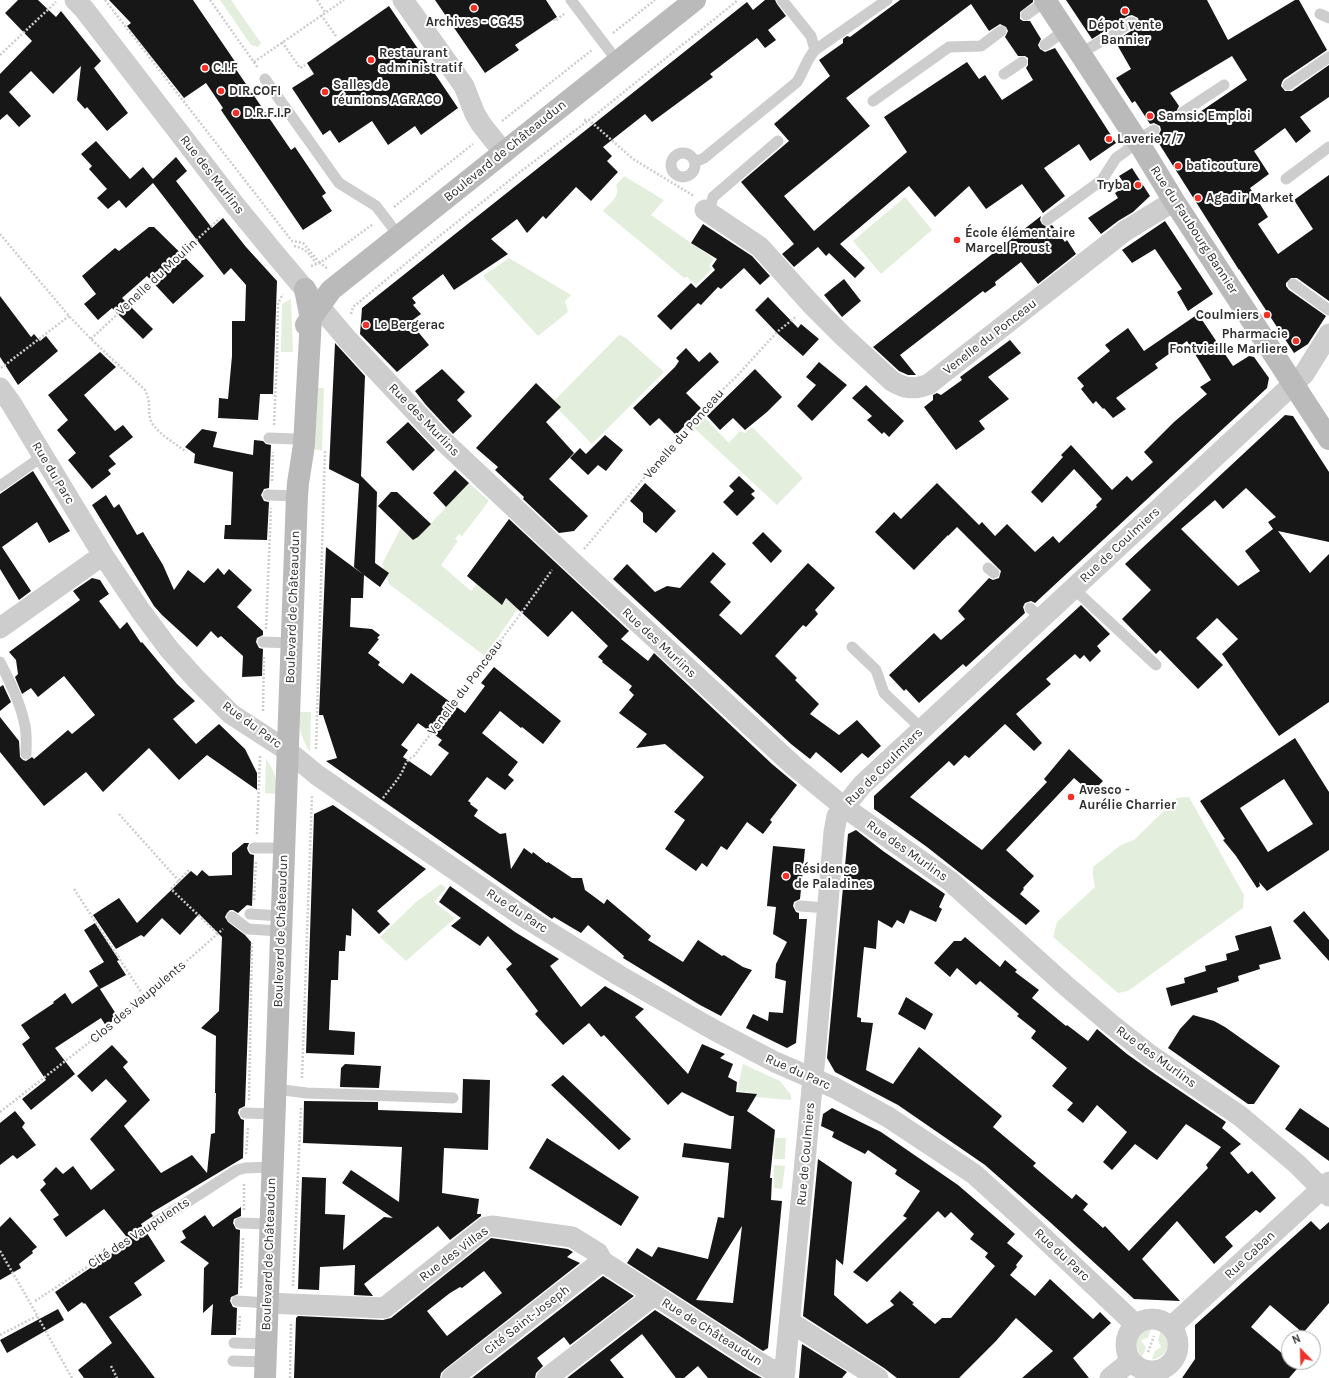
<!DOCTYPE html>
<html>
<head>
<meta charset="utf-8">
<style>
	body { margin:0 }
	#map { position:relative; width:1329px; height:1378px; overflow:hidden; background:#fff; font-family:Karla,sans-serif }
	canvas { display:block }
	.north { position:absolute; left:1281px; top:1330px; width:40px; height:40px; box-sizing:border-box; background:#fff; border:1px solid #acacac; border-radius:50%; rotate:337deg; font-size:11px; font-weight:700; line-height:16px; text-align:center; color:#303030 }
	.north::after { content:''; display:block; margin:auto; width:14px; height:18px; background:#f13128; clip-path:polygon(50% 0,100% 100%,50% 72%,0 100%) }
</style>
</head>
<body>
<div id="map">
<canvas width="1329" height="1378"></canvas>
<div class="north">N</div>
</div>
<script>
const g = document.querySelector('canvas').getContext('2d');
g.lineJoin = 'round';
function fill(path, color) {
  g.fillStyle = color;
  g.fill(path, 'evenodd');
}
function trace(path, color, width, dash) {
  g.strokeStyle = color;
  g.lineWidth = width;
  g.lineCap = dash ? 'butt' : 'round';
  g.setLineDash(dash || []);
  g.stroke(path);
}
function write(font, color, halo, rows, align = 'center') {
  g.font = font + ' Karla,sans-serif';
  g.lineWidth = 4;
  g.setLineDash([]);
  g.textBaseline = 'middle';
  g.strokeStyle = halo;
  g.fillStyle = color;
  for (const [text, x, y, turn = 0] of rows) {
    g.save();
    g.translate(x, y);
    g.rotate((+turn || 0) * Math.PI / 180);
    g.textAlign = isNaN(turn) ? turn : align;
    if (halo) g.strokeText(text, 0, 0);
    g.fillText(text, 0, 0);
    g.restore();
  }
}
fill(new Path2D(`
	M220,0H231L261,43L258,47L251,45Z
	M624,176L664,200L651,215L714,259L709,266L712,269L696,285L687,277L684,278L603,211C610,203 621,196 616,185Z
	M905,197L932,230L881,274L853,241Z
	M509,258L571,295L565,301L568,312L538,336L483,276Z
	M291,299L293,352H281L282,304Z
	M619,335L626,338L664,372L592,444L552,403Z
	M318,388H324L322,451L315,449Z
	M721,397L722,399L705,418L729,443L740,431L745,433L752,427L803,478L777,505L693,427Z
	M469,483L489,501L462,536L459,534L455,539L458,541L441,565L471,591L477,584L502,605L543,549L552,559L485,656L389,584L382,564L401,528L413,540L418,537Z
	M299,712H311L310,752C302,740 298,727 299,712Z
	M266,759C275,771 277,779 277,794L265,793Z
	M1189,797L1244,895L1243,908L1128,991L1118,993L1053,937L1057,922L1095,887L1093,876V867L1121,845L1134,840L1177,798Z
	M441,884L446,888L434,902L455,918L406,961L380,937L416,902Z
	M743,1064L780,1081L791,1095V1100L755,1097V1093L737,1091Z
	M775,1138H786L785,1159H774Z
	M774,1165L785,1166L782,1189L774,1188C774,1180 773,1173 774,1165Z
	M1151,1329L1148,1338L1141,1340L1146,1348L1142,1357C1133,1344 1134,1333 1151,1329Z
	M1161,1330C1163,1334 1166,1338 1167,1342C1169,1351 1161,1359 1152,1359L1155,1351L1161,1347L1158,1340Z`), '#e4eedd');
fill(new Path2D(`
	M18,0H38L56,17L61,11L101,61L94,68L128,113L107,131L87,107L85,109L77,100L81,66L53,94L31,71L9,92L31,116L19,127L7,114L0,120V74L32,41L5,13Z
	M109,0H193L236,63L233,65L291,150L295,147L326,193L322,196L332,211L303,230L221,110L223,108L206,83L184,98L127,26L131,23Z
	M435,0H546L557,17L515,45L519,50L485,73Z
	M765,0H775L777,4L786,16L768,30L776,40L765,48L757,38L710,74L713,77L652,122L645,114L603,147L612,156L607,161L618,172L591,201L576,187L546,219L543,216L527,233L517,219L491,239L508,254L454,290L443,274L412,298L416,303L413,305L421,314L410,322L429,345L397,372L360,334L362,308L747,2L753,10Z
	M900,0H1033V2L1020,12V19L1023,21H1030L1041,39L1038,45L1040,49L1045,52L1055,48L1116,143L1090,161L1079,144L1044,168L1065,196L1043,213L1022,184L986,209L969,186L935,217L909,186L840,244L865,268L855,278L829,253L826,256L818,247L794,267L782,254L794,244L741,182L789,141L774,124L830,76L819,60L843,43V39L847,36L850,37ZM971,4L989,31L1000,24L1006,27L1008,31L1005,37L1018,56H1025L1028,58V65L1026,68L1033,80L1002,100L985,75L979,79L967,62L884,117L907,152L814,231L784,196L870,126L846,98Z
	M1066,0H1207L1228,40L1295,0H1299L1327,50L1284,79L1282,82L1281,86L1285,91H1292L1329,65V97L1300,117L1311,131L1296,143L1285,128L1254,151L1269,174L1250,188L1268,217L1258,224L1278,254L1313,229L1294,200L1329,175V301L1297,278H1291L1286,283V286L1289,290L1326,316L1308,344L1294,353L1239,269V270L1158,142L1160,140L1158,136L1161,130L1160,126L1154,123L1150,124L1135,101L1132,103L1116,78L1131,69L1115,41L1136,28L1139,22L1138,18L1132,15L1128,16L1092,39ZM1232,56L1247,80L1188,120L1187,118H1180L1176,112L1179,106L1170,93Z
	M389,6L458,108L421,135L415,126L388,145L372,121L339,143L330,130L323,135L292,88L314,74L307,63Z
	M96,141L130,179L143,167L153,179L176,157L187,171L176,181L212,228L223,218L246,247L277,281L273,394H260L258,420L218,418L219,398L228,399L232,356V321H245L246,285L231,268L224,275L153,183L126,208L119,200L108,209L97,198L107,189L89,169L92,166L81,154Z
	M1132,168L1150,196L1133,212L1118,221L1101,234L1088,218L1118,198L1115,193L1126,186L1119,176Z
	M1041,216L1040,220L1042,224L1047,227L1052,225L1065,242L1067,240L1076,254L1038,284L1021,262L995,282L996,285L985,293L983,291L900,355L916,375H908L899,371L873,347Z
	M1165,221L1213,294L1188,311L1177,292L1182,289L1155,249L1132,263L1122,250Z
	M703,224L752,256L770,276L760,285L744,268L721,289L718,287L701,305L698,303L671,330L657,316L691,283L696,288L715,270L712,266L717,259L691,243Z
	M149,227H154L204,276L173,304L147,276L122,298L153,329L143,339L112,308L98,320L84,304L96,294L82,276L115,248L119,251Z
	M844,279L861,301L842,317L824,295Z
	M0,296L31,337L34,334L40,341L46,336L58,351L18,385L0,357Z
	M768,297L798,328L801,324L819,339L803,356L778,334L755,310Z
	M1198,314L1233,366L1249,356L1254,357L1269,378L1267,388L1035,603L1031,601L1025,603L1023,607L1025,613L966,667L963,664L919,703L906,689L904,691L889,675L934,633L941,640L965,619L958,611L989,578L993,580L999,578L1001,571L957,527L948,536V535L914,570L875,532L894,512L901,519L937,483L979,525L982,522L995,536L1007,524L1035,552L1053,536L1059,543L1097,507L1096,505L1102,499L1074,469L1042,503L1031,492L1063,457L1061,455L1071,445L1112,490L1127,476L1132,481L1153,462L1144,452L1174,422L1207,394L1200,387L1211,380L1187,341L1155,364L1158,368L1116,398L1126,409L1113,418L1104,408L1103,409L1096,401L1093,404L1081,389L1084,386L1077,378L1110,351L1105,345L1128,328L1144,351Z
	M1010,340L1021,353L988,377L1009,399L979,421L985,429L956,450L924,407L933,400V395L937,393L941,395L962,380L960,377Z
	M335,343L365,376L361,476L377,492L375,563L389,573L380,587L364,575L363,598H351L350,627L372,629L380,635L377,638L379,639L368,653L380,662L378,665L403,684L411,673L465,713L485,686L481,683L494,667L561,721L543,744L522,727L521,728L500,711L482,733L518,762L508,775L514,780L505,790L487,777L468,801L471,803L470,804L478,810L474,816L500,834L506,833L511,869L524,848L532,854L533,852L547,863L548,862L572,878H582L585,890L604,904L607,899L651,936L648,940L683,962L698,940L722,956L724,955L743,967L752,970L721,1016L700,1005L623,958L624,956L588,925L581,933L554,917L552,919L326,761L337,758L323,715H319L326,547L364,575L354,567L359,484L329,469ZM418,723L442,740L438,745L449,753L431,776L403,757L408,750L401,745Z
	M686,348L699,362L710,352L719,362L686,393L701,408L676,435L659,418L650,426L633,408L675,367L679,361L676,358Z
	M100,352L116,367L84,395L115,431L123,425L133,437L109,456L116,464L108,470L111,474L92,489L68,460L76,453L57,430L68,420L48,395Z
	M819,362L847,385L812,421L797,406L816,385L806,377Z
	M442,369L465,392L457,400L472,416L453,434L426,405L415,391Z
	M755,369L782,397L767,412L745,430L733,418L720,430L707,416Z
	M536,383L561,407L546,422L574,453L549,479L588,516L574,531L559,533L523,499L524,497L495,470L498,467L476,448Z
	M866,385L904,421L889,437L884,432L882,434L867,420L872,416L852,398Z
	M1285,415L1293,416L1329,472V542L1278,531L1310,573L1329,554V702L1279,736L1222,654L1238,639L1217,618L1196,638L1223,665L1198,689L1160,650L1156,654L1122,619L1151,590L1125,564ZM1246,488L1276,517L1268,522L1273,529L1245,551L1260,571L1238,586L1181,529L1215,500L1223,509Z
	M408,422L435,450L413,471L386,442Z
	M202,429L217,432L213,447L253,455L254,440L263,441L266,444L271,445L269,488L264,489L261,495L264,501L269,502L267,540L224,539L225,525H231L233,472L194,463L195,454L185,447Z
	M605,435L623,450L606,471L598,465L588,475L570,458L580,448L586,454Z
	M455,470L469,483L446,507L433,493Z
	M33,471L70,531L49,543L37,522L2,547L31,591L19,600L0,569V494Z
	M739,476L755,491L751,494L755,498L737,516L723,502L734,491L729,486Z
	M645,483L676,511L656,533L643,522V513L630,501Z
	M391,492H397L431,524L418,537L413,540L378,506Z
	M106,495L114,508L119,504L137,535L143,532L163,565L174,590L188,570L204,583L218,568L224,575L229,569L252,590L237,607L263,631V635L257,638L256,642L259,648L263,649L262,676L242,677L243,656L221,636L218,638L211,631L197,647L162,615L154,606L92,505Z
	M509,519L629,631L621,639L648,661L654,653L772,764L797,785L770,820L772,822L763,834L747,822L727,850L721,846L707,867L702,863L696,871L665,849L685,820L674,812L704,777L665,744L636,748L647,734L619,713L634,695L629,690L632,686L602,662L603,661L598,657L608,646L572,611L548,637L506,598L502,605L467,576Z
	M763,532L782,551L771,563L752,543Z
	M713,552L726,564L710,582L731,602L719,615L741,635L808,563L835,588L815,610L818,614L806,627L803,625L775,656L797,678L795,680L819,704L810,714L839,735L857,720L881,746L868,758L862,753L841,773L816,752L810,759L791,744L613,579L627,564L655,592L667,586L680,588Z
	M92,578L100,580L109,594L99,601L120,629L127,622L141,643L142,642L177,684L195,701L173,719L196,744L219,724L245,749L257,773V790L207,755L179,780L149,748L103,792L86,772L44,806L0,752V717L19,741L20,757L23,760L26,761L32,757L34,759L68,730L72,734L95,715L64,676L38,697L31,688L22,694L15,677L18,674L16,660L9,652L80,600L73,591Z
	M1081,605L1110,634L1097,646L1101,651L1090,662L1084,655L1080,659L1075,654L1046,679L1051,684L1016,714L1042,743L1034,751L1005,724L969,758L965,755L954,766L949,761L910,797L982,850L1047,782L1044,779L1069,749L1103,781L1091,793L1074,778L1006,850L1034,876L1023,888L1024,889L1020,894L1040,911L1026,925L927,847L874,809V796Z
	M3,685L11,702L0,711V687Z
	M1295,738L1329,792V850L1267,891L1259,882L1260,886L1257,888L1236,856L1223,840L1225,839L1200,801ZM1284,779L1313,824L1268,852L1240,808Z
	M333,805L426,869L377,911L390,924L379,934L352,908L351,936L346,935L345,951H339L338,980H331L329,1030L355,1032L354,1055L306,1053L314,814Z
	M856,830L883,851L945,894L939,907L942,909L936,922L910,910L904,924L897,920L892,928L878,920L876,949L864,947L857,1017L861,1018V1022L873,1023L866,1070L893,1084L919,1047L1002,1116L993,1127L1036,1163L1033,1166L1072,1199L1076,1194L1088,1204L1083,1210L1103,1228L1105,1226L1129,1251L1208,1168L1206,1165L1221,1147L1186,1124L1157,1160L1135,1144L1112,1170L1103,1162L1127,1132L1097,1105L1083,1123L1067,1110L1073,1103L1052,1086L1067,1068L1031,1038L1036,1031L1017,1016L1019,1014L980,981L976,985L957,968L950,977L934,963L954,941H961L965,937L1000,967L1005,960L1017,970L1015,972L1039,990L1032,998L1066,1026L1067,1025L1088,1041L1097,1029L1127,1054L1155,1074L1226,1122L1222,1128L1241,1144L1230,1153L1248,1174L1252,1171L1276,1198L1260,1213L1256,1210L1225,1237L1233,1246L1214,1264L1177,1221L1142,1259L1180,1301L1134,1299L1051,1223L985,1165L898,1105L835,1072L827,1058L848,834Z
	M244,843H249L247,848L248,851L250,854L254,855L252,906L247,905L238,913L233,910H230L227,913L225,917L228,922L245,935L251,942L245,1106L239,1109L238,1113L241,1119L244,1120L243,1158L151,1213L153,1216L141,1224L165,1261L134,1283L142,1295L109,1317L155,1378H84L78,1370L112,1343L85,1303L84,1304L82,1302L68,1312L55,1292L130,1241L104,1209L66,1237L53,1219L59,1215L40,1190L46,1184L43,1180L56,1167L63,1174L73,1166L91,1190L115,1170L90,1139L127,1101L106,1079L92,1092L77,1076L112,1045L128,1062L123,1067L150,1100L124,1126L161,1173L192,1155L207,1173L211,1134L215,1133L216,1093H215L216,1036L201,1028L219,1011L222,937L199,914L180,935L162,918L144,937L141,935L116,949L93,915L119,898L137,923L191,871L197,876L202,870L209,876L232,875V853Z
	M773,846L805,849L800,899L794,902L793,906L796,912L799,913V919H807L796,1043L787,1048L746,1028L753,1014L768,1021L769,1012L783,1013L786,981L775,978L776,964L787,942L773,934L776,907L767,906Z
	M450,886L515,932L559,959L550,966L581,1007L605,986L644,1009L635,1017L688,1074L702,1044L725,1054L720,1058L733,1064L728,1077L737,1082L736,1092L757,1094L747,1111L775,1130L770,1178H772L771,1200L782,1201L768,1348L763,1351L627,1263L637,1248L652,1257L658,1247L708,1259L718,1217L724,1218L729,1163L682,1157L684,1143L731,1149L734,1116H730L682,1092L668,1105L604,1035L601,1037L589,1023L563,1045L535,1014L538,1011L506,969L512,964L488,936L480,946L451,926L461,918L439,902ZM742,1226L733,1303L696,1300L705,1285Z
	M1304,911L1329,940V961L1293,921Z
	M95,923L119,960L117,961L126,975L100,989L89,971L104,962L84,930Z
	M1271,926L1281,959L1259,965L1260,969L1238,976L1239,981L1217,988L1218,992L1171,1006L1166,988L1185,983L1184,978L1206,971L1205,966L1227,960L1226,954L1239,950L1235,936Z
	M98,986L118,1017L106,1026L101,1018L55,1048L75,1074L31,1110L22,1099L46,1080L22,1044L30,1038L21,1025L54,1003L53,1002L65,993L72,1004Z
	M906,997L933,1014L925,1030L898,1014Z
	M1193,1015L1214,1021L1225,1027L1280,1066L1254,1104H1248L1168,1048L1180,1029Z
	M345,1064L381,1066L379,1088L340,1087L341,1068Z
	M563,1075L631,1139L619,1150L551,1085Z
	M463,1079L490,1080L488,1150L444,1148L442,1193L479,1199L477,1214H481V1216L450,1240L438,1226L364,1284L373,1296L354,1295L355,1265L320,1267L319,1290L298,1289L302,1177L326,1178L325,1214L345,1215L343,1250L384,1217L393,1218L342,1183L351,1170L399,1202L402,1147L303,1143L304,1101L378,1102V1110L462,1113Z
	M832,1108L881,1132L958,1185L1015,1234L1007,1243L1023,1256L1016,1265L1017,1267L1010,1275L1035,1296L1050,1279L1093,1319L1100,1312L1111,1323L1073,1358L1089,1378H1022L1053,1351L1016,1318L996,1341L959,1378H897L884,1368L803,1316L818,1159L852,1182L843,1265L836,1259L834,1295L867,1324L894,1305L890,1301L900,1291L914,1303L912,1304L935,1324L942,1318H951L995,1266L985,1257L988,1253L970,1239L974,1234L951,1212L945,1218L938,1211L867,1282L853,1272L907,1218L903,1216L920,1191L895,1174L897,1170L868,1150L865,1154L832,1137L834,1132L821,1126L823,1114Z
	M1300,1108L1329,1128V1161L1285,1129Z
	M15,1111L25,1123L22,1127L36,1145L17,1159L13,1155L0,1165V1123Z
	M547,1138L639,1197L621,1226L529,1168Z
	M241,1207V1216L234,1219L233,1223L236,1229L240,1230L238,1294L231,1297L230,1301L233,1307L237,1308L236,1335H211L213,1304L203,1313L204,1268L209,1263L180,1242L186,1238L182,1231L205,1215L213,1227Z
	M10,1217L37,1247L32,1251L33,1253L19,1264L21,1268L0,1280V1227Z
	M1311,1221L1320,1230L1329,1222V1303L1303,1333L1270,1305L1251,1327L1284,1355L1289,1349V1362H1303L1289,1378H1182L1195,1359V1325Z
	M491,1238L568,1249L573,1252L567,1257L580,1263L445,1369L441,1373L440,1378H294L296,1318L298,1316L383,1320L391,1318ZM484,1271L502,1293L447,1336L427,1311L450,1293L460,1287L462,1288Z
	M603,1276L634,1296L570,1345L564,1337L537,1358L543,1366L536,1373L535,1378H472Z
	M58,1309L64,1320L7,1353L0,1340Z
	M655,1310L748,1370L762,1378H708L698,1366L684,1378H676L642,1334L610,1360L624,1378H567Z
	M802,1344L847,1372L842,1378H799Z`), '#171717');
trace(new Path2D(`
	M105,0L292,241L303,243L320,263
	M210,0L258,68
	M317,0L325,12
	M321,15L336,36
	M554,19L555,21L564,14
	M613,33L655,0
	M282,42L300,68L305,65
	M0,55L56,2
	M254,62L344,0
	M584,120H589L633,159L694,196
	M502,121L592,50
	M394,207L473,144
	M0,234L69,316L91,339L145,390C151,403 148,406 150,418C152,430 176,444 185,451
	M294,246C305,248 311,255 316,264
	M319,262L328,269
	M311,266L320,263L373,224
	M351,314L353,307L432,242L520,172L589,120L738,0
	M91,339L220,218
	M1,368L69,316
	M274,425L277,358L278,303L283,294
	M272,481L273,452
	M584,549L676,440L719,393L736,377L777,332L797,316
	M266,629L271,508
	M263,711L264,656
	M316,749L325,450
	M383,798C389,790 396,782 401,774C405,767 405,760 414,756L525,608L552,570
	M119,814L179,881
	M257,834L260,756
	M189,870L171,889L218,934
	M74,889L145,998
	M254,900L256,861
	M302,1078L312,795
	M249,1100L252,943
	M0,1112L137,1005L223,929
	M246,1154L248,1127
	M244,1210V1183
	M0,1251L25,1294L72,1378
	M293,1286L301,1107
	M241,1288L243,1237
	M35,1301L144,1230
	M239,1330L240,1315
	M0,1335L37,1316
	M1148,1352L1154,1336
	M111,1366L117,1378
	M290,1378L291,1323`), '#cdcdcd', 2.5, [2, 2]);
trace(new Path2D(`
	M571,0L618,62
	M782,0L811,36L815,50
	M1320,14L1329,18
	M1026,15L1046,1
	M1045,45L1065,30
	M1080,54L1132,22
	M1004,74L1022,62
	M265,79L339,183L376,206L399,236
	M1288,85L1329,57
	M873,101L949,47L981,46L1001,31
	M1183,112L1224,85
	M671 165a12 12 0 1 1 24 0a12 12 0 1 1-24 0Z
	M695,162L704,158L797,82C804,71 806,60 815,50L887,0
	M1286,179L1329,147
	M709,212L713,197L778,141
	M1047,220L1102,180L1116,158L1126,151L1137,140L1154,130
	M1293,284L1329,310
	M269,438L295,439
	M0,486L43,456
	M268,495L297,496
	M988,568L994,573
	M1073,588L1156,665
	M1030,608L1041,619
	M263,642L292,643
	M852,647L876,670L884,693L922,729
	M0,662C10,682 21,704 25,726C27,735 26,745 26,754
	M254,848H284
	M800,906L828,908
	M250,914L281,916
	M232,917L248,929L280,931
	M275,1089L307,1093L453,1098
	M245,1113L274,1114
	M156,1222L237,1170L245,1168L272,1167
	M240,1223L270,1224
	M237,1301L267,1303
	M234,1343L266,1344
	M233,1361L265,1362`), '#cdcdcd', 11);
trace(new Path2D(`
	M75,0L84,9L234,204L275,254L347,339L440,438L568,558L794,766L844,807L950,881L1065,985L1112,1025L1150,1055L1240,1116L1297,1164L1329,1196
	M403,0L464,86L475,114L481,124L504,153
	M705,210L760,247L811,304L843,336L892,381C905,389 915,390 929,384L1125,231L1174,201
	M0,388L11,403L103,555L140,610L169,649L196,679L231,714L288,751L317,775L518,913L620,976L714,1030L775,1062L835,1088L888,1117L974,1174L1028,1223L1135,1324
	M0,628L103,555
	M267,1303L384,1308L486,1227L492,1226L572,1237L598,1253L602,1261L755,1360L770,1369L785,1371
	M1126 1345a26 26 0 1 1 52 0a26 26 0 1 1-52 0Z
	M790,1322L878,1378
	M1171,1327L1329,1182
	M452,1378L602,1261
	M547,1378L653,1296
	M784,1378L815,1057L834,832L837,816L862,785L1304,374L1329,334
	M1110,1378L1131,1361`), '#cdcdcd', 21);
trace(new Path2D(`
	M1045,0L1137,140L1174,201L1329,439
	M306,325L331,290L695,0
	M265,1378L297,496L298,483L304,445L310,336L311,319L305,289`), '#bababa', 22);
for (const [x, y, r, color] of [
	[474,8,4,"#f13128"],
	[1125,11,4,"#f13128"],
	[371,60,4,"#f13128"],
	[205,68,4,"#f13128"],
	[221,91,4,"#f13128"],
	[325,92,4,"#f13128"],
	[236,113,4,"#f13128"],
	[1150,116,4,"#f13128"],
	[1109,139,4,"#f13128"],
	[1178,166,4,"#f13128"],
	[1138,185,4,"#f13128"],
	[1198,198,4,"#f13128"],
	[957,240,4,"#f13128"],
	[1267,315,4,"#f13128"],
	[366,325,4,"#f13128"],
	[1296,341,4,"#f13128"],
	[1071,797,4,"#f13128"],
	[786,876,4,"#f13128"]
]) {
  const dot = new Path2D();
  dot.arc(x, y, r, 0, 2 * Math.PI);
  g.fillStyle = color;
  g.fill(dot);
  trace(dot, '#fff', 1.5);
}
write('bold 13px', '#303030', '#fff', [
	["Archives - CG45",474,22,"center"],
	["Dépot vente",1125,25,"center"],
	["Bannier",1125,40,"center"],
	["Restaurant",379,53],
	["administratif",379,68],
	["C.I.F",213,68],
	["Salles de",333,85],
	["réunions AGRACO",333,100],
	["DIR.COFI",229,91],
	["D.R.F.I.P",244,113],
	["Samsic Emploi",1158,116],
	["Laverie 7/7",1117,139],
	["baticouture",1186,166],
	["Tryba",1130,185,"right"],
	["Agadir Market",1206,198],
	["École élémentaire",965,233],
	["Marcel Proust",965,248],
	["Coulmiers",1259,315,"right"],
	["Le Bergerac",374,325],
	["Pharmacie",1288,334,"right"],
	["Fontvieille Marliere",1288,349,"right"],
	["Avesco -",1079,790],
	["Aurélie Charrier",1079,805],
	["Résidence",794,869],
	["de Paladines",794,884]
], 'left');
write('13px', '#303030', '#fff', [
	["Boulevard de Châteaudun",505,151,-39],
	["Rue des Murlins",212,175,52],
	["Rue du Faubourg Bannier",1194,230,57],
	["Venelle du Moulin",157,277,-43],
	["Venelle du Ponceau",990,337,-38],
	["Rue des Murlins",424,420,46],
	["Venelle du Ponceau",684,434,-49],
	["Rue du Parc",53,473,59],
	["Rue de Coulmiers",1120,545,-43],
	["Boulevard de Châteaudun",293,607,-88],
	["Rue des Murlins",659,643,43],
	["Venelle du Ponceau",465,688,-53],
	["Rue du Parc",252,725,36],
	["Rue de Coulmiers",884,767,-45],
	["Rue des Murlins",907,851,35],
	["Rue du Parc",517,911,33],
	["Boulevard de Châteaudun",281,931,-88],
	["Clos des Vaupulents",138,1002,-40],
	["Rue des Murlins",1156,1057,36],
	["Rue du Parc",798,1072,24],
	["Rue de Coulmiers",806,1154,-85],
	["Cité des Vaupulents",139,1233,-33],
	["Boulevard de Châteaudun",269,1254,-88],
	["Rue des Villas",454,1254,-37],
	["Rue du Parc",1062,1255,43],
	["Rue Caban",1250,1255,-43],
	["Cité Saint-Joseph",527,1320,-38],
	["Rue de Châteaudun",712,1332,32]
]);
</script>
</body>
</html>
